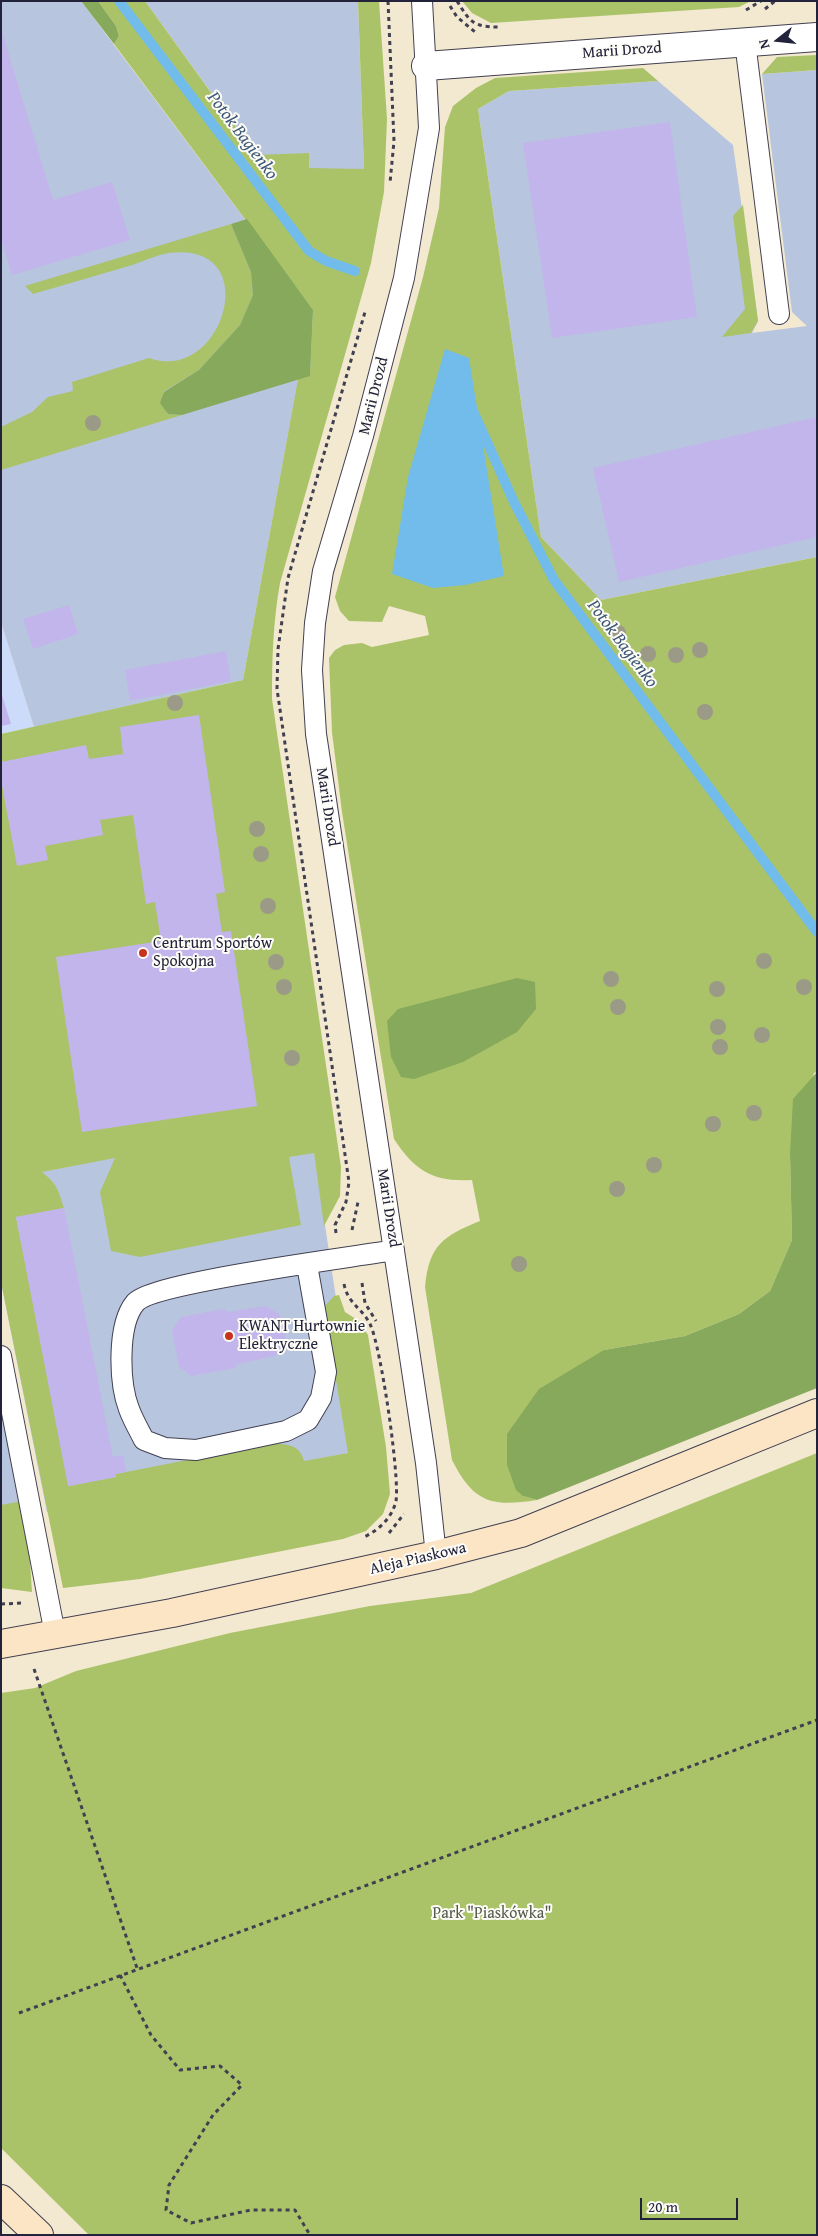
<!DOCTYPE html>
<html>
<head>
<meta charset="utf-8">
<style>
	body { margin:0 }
	#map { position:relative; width:818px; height:2236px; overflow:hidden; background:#f3e8d0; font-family:"Gentium Book Plus",serif }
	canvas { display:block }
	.frame { position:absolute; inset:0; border:2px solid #22223b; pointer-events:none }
	.north { position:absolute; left:753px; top:15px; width:50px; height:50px; -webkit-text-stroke:4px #fdfcf7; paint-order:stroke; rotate:254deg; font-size:14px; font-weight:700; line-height:20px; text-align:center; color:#22223b }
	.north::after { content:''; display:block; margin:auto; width:18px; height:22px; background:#22223b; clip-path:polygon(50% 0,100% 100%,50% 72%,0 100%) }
	.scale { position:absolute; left:640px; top:2198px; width:98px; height:22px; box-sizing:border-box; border:2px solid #22223b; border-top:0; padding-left:6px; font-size:15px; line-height:18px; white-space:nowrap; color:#22223b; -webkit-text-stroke:4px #fdfcf7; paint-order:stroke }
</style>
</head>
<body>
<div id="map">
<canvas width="818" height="2236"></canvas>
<div class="frame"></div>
<div class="north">N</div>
<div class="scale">20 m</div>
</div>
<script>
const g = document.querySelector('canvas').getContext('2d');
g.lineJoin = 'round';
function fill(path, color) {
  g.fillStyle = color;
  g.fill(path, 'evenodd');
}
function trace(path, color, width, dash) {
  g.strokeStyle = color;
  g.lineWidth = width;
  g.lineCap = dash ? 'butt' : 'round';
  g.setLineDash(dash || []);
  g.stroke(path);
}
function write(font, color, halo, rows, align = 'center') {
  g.font = font + ' "Gentium Book Plus",serif';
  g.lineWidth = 4;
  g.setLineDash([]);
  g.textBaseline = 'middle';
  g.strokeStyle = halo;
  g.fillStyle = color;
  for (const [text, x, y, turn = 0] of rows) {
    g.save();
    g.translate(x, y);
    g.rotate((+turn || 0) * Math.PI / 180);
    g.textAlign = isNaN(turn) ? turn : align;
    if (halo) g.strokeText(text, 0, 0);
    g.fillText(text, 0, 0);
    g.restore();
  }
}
fill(new Path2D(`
	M1,622L34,727L1,734Z`), '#ccdbfa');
fill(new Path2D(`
	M1,1H81L313,310L310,376L298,380L243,680L34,727L1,622Z
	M145,1H358L366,225L320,243Z
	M817,70V557L601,600L541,537L478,109L509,91L658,81L733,145L758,321L752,333L807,326L792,312L762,74Z
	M309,1119L359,1451L47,1512L1,1282V1196L41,1172Z
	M1,1394L27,1516L1,1521Z`), '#b8c5de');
fill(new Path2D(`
	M98,1H145L256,155L309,153V168L364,169L358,1H379L387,119L384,192L371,263L280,583C273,622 272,659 272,699L341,1167L340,1196L324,1226L314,1153L289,1157L301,1225L140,1257L111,1251L100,1192L115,1158L42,1172C57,1184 58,1189 64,1208L16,1217L69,1486L116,1477V1474L274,1443C289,1445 300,1445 304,1461L348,1453L324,1307L334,1296L339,1295L345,1312L359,1321L368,1335L386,1447L390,1494L383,1514L366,1531L343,1539L140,1579L63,1588L1,1282V734L243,680L298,379L310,375L313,310L114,44L119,36L116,26Z
	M462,1H751L739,7L491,23L472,13Z
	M817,55V70L762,74L777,57Z
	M643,68L658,81L509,91L478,109L541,537L601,600L817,557V1072L814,1073L790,1154L792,1240L770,1291L739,1314L685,1336L604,1350L523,1496L537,1500C491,1507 474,1503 452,1460L425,1287C429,1245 443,1236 480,1221L472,1180C433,1182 415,1171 394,1139L342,812L332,732L329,658L335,650L344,645L362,643L372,647L429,635L425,616L389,606L382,622L349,621L340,611L335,597L423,277L439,208L445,127L453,106L476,88L495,78Z
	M743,205L758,321L751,333L722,337L745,309L733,216Z
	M231,224L251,272L253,295L240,325L199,370L163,392L167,414L182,415L1,470V427L32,412L48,397L73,391L72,382L149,358C224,385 266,240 169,253C156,255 142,262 129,266C97,275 65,285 33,294L25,286Z
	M817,1453V2235H89L1,2148V1693L35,1688L76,1671L230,1633L370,1606L471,1593Z
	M22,1501L27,1516L32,1592L1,1588V1505Z`), '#aac368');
fill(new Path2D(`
	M81,1H98L116,26L119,36L114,44Z
	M247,219L313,310L310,376L182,415L168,414L160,403L164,392L199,370L240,325L253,295L251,272L231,224Z
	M517,978L535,982L536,1009L517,1032L463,1062L414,1079L401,1077L391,1057L387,1021L398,1009Z
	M817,1072V1388L537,1500L523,1496L516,1490L507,1465V1434L539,1389L604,1350L685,1336L739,1314L770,1291L792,1240L790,1154L793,1099Z`), '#87a95c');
fill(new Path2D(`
	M445,349L469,358L504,576L465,585L433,588L392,574L408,477Z`), '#71bcea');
trace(new Path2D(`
	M119,1L309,251L326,261L355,271
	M474,413L514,502L554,580L817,932`), '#71bcea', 10);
fill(new Path2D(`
	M2,32L53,200L112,182L130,240L12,275L1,239Z
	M670,122L697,317L552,338L523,143Z
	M817,417V537L619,582L593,468Z
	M69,605L78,634L33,649L23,619Z
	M226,651L231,681L130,701L125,670Z
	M1,692L11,724L1,726Z
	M199,715L225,892L216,894L217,901L222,932L231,931L257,1106L82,1132L56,957L161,941L155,902L146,904L133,815L100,820L103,835L45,846L48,860L17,866L1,780V762L86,745L89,759L123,754L120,727Z
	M64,1208L113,1457L123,1455L126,1472L116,1474V1477L68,1486L16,1217Z
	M266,1306L280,1315L286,1341L275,1356L238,1364L235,1368L192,1376L179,1367L172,1330L181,1317L223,1309L228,1312Z`), '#c2b5eb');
const lane = new Path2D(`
	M422,1L429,128L404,278L363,436L323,571L315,623L312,670L316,734L426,1463L436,1555
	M745,42L779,314
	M307,1265L326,1372L321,1398L308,1420L286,1431L196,1450L165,1448L144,1440C139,1430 133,1420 129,1409C119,1383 117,1325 135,1303C152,1282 356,1257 394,1250
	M1,1356L55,1634`);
const street = new Path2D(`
	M426,66L817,37`);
const secondary = new Path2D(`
	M1,1644L172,1613L436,1555L521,1533L817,1413
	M1,2199L39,2235`);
trace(lane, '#414051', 22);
trace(street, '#414051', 30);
trace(secondary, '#414051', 30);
trace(new Path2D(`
	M388,1L394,141L390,183
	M457,1C470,22 473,27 499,27
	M450,6L457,17L475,32
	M765,9L775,1
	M746,10L761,1
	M352,1230L358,1202
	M336,1233L335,1225L346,1202L349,1182L277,689L278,649L288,578L365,312
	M362,1283L365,1303L376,1321
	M344,1284C348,1304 362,1308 370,1324C381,1346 400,1478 396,1501C392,1518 379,1530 364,1537
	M389,1533L404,1514
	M1,1604L23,1603
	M34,1669L137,1968
	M120,1975L151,2035L180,2070L220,2066L242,2085L213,2115L169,2185L166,2210L191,2223L251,2210H295L310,2235
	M19,2013L817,1720`), '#414051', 3, [4, 4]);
trace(lane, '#fff', 20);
trace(street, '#fff', 28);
trace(secondary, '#fce5c4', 28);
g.fillStyle = '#9a9a87';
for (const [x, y] of [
	[93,423],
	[618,633],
	[700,650],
	[648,654],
	[676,655],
	[175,703],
	[705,712],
	[257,829],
	[261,854],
	[268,906],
	[764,961],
	[276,962],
	[611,979],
	[284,987],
	[804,987],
	[717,989],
	[618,1007],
	[718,1027],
	[762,1035],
	[720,1047],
	[292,1058],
	[754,1113],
	[713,1124],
	[654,1165],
	[617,1189],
	[519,1264]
]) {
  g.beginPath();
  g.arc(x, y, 8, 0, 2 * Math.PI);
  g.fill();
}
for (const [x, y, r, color] of [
	[143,953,5,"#c8321e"],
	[229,1336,5,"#c8321e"]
]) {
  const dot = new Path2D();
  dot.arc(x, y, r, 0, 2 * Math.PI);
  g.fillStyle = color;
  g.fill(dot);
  trace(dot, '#fdfcf7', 2);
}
write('16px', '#22223b', '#fdfcf7', [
	["Marii Drozd",622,51,-4],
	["Marii Drozd",374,396,-76],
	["Marii Drozd",327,807,81],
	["Marii Drozd",388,1208,81],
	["Aleja Piaskowa",418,1559,-13]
]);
write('16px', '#22223b', '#fdfcf7', [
	["Centrum Sportów",153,944],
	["Spokojna",153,962],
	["KWANT Hurtownie",239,1327],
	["Elektryczne",239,1345]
], 'left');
write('16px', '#525a4b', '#fdfcf7', [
	["Park \"Piaskówka\"",492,1914]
]);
write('italic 18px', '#3e5878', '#fdfcf7', [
	["Potok Bagienko",242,136,53],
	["Potok Bagienko",622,644,53]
]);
</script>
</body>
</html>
